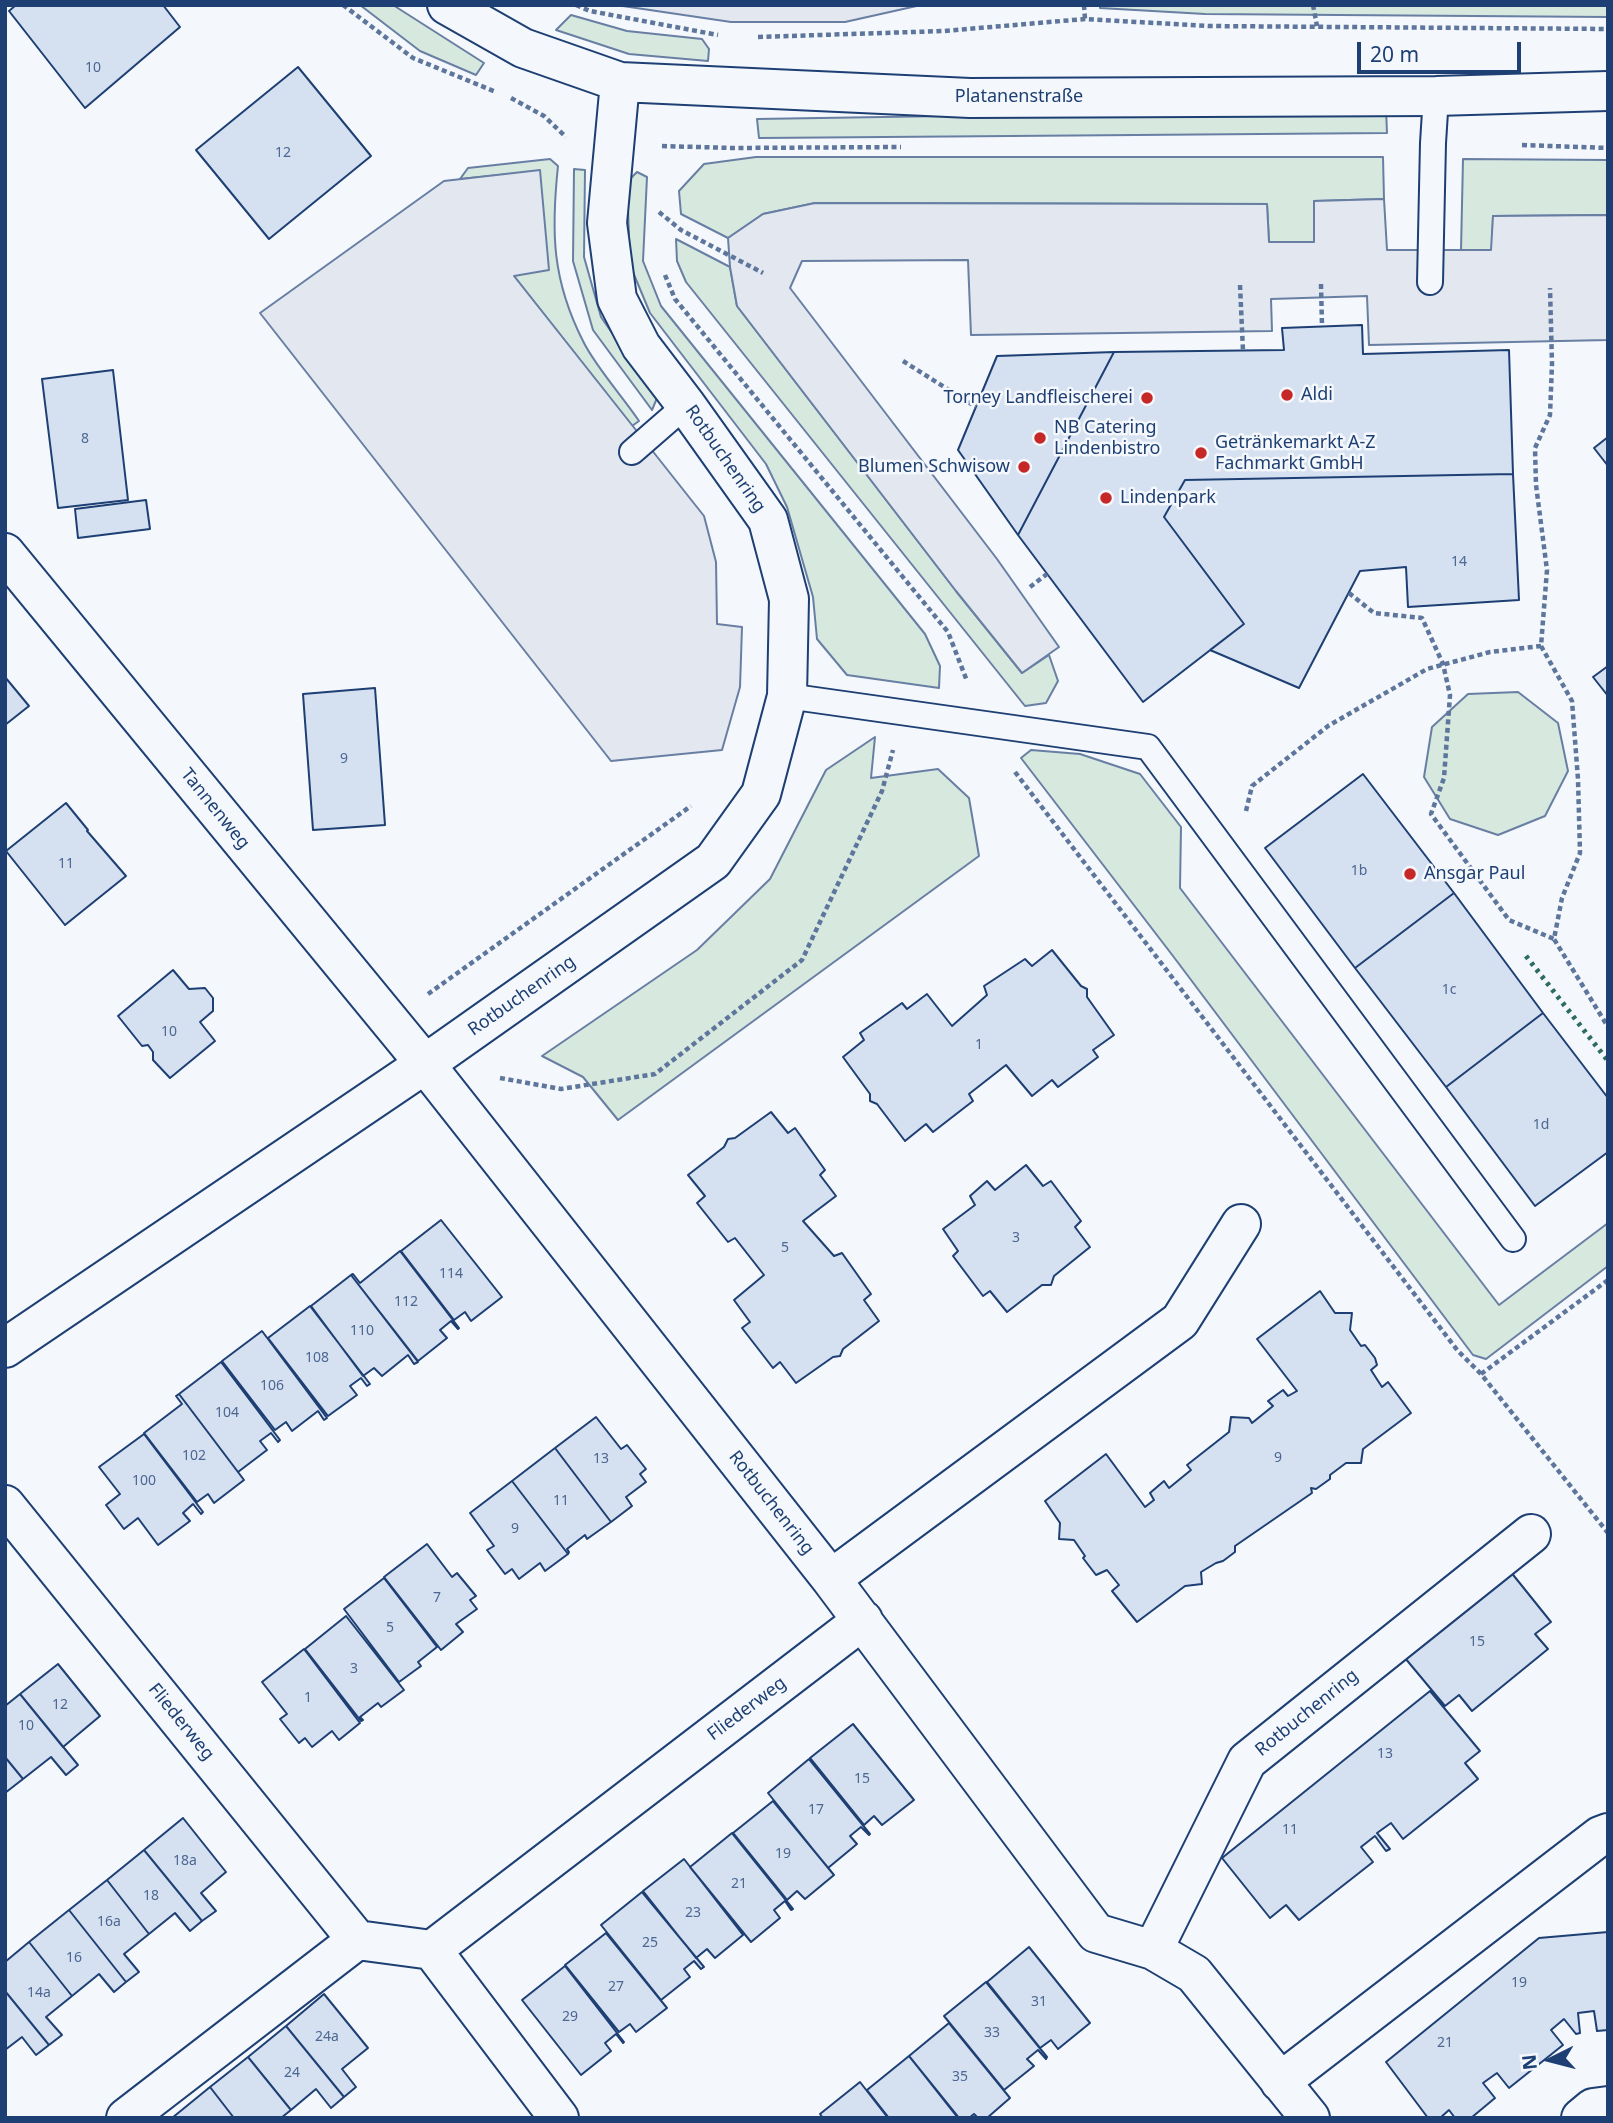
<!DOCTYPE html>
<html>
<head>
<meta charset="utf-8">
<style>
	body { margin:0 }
	#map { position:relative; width:1613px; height:2123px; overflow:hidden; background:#f4f7fb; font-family:"Noto Sans",sans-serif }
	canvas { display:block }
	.frame { position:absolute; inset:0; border:7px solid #1d3f73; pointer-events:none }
	.north { position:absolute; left:1515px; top:2025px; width:70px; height:70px; -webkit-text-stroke:5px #f4f7fb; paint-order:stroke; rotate:264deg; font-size:19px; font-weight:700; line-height:28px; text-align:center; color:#1d3f73 }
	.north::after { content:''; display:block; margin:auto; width:24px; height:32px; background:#1d3f73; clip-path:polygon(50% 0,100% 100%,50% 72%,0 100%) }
	.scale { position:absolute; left:1357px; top:42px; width:164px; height:32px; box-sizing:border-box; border:4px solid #1d3f73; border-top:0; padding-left:9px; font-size:21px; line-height:24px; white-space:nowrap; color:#1d3f73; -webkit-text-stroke:5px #f4f7fb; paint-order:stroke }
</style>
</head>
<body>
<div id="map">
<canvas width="1613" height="2123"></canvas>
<div class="frame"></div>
<div class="north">N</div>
<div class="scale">20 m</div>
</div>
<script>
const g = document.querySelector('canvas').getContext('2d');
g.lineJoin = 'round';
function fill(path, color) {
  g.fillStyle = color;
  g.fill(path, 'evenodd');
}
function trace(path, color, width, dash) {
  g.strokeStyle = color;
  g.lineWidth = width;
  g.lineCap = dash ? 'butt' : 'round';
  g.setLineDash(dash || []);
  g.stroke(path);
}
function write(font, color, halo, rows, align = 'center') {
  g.font = font + ' "Noto Sans",sans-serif';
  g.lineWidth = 5;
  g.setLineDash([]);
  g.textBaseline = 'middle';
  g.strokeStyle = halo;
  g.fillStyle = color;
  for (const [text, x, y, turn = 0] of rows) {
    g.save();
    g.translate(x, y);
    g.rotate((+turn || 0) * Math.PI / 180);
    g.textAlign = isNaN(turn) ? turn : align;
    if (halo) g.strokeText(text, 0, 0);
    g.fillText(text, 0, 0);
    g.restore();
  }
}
const green = new Path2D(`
	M360,5H393L484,63L476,75L420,51Z
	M1100,5H1608V17L1205,14L1100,8Z
	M571,15L627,31L702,39L709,49L708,61L629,54L556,30Z
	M1386,109L1387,133L759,138L757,119Z
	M756,157H1383L1384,199L1314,201V242H1269L1267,204L815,203L763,214L728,238L681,214L679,191L704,164Z
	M550,159L558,166C551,232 552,280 583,341C595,366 623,397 639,421L632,426L514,276L540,171L460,179L468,168Z
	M1463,159L1608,160V215L1493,216L1492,250H1461Z
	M574,169L585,170L584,257L601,317L657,398L652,410L593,330L573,261Z
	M637,172L647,177L643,261L661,306L925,634L940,666L939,688L847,675L817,639L813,597L787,507L766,464L650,313L630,265L627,182Z
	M676,239L730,267L737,306L956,591L1022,673L1049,655L1058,681L1046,703L1025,706L686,282L677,261Z
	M1518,692L1558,723L1568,771L1545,816L1498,835L1450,819L1424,777L1432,727L1468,694Z
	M875,737L871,778L938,769L969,798L979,856L618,1120L583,1077L542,1056L697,950L770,879L826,770Z
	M1031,750L1080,754L1140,774L1181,827L1180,888L1499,1305L1608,1223V1266L1486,1359L1473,1355L1173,956L1021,758Z`);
fill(green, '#d7e8df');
trace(green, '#687fa3', 2);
const parking = new Path2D(`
	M616,5H921L845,22H731Z
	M540,170L549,270L514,276L704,516L716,562L717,624L742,627L740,687L722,750L611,761L260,313L444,181Z
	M1384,199L1387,250H1491L1493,216L1608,215V340L1369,345L1367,296L1271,299L1272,331L971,335L968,260L802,261L790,288L997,559L1059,647L1022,673L956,591L737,306L730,267L728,238L763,214L815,203L1267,204L1269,242H1314V201Z`);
fill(parking, '#e3e8f0');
trace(parking, '#687fa3', 2);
const building = new Path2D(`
	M16,5H163L180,27L85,108L9,11Z
	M298,67L371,156L269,239L196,150Z
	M1362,325L1363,354L1509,350L1513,474L1185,480L1164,517L1244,624L1143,702L1018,535L1114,352L1284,350L1282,328Z
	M1114,352L1018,535L958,450L997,356Z
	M113,370L128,500L58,508L42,379Z
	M1608,437V466L1594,448Z
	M1513,474L1519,600L1408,607L1406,567L1360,571L1299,688L1210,650L1244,624L1164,517L1185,480Z
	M146,500L150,529L78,538L75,509Z
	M1608,666V696L1593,677Z
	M5,677L29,706L5,725Z
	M375,688L385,825L313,830L303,694Z
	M1363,774L1454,893L1355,968L1265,848Z
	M66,803L88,830L87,831L126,876L65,925L6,851Z
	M1454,893L1543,1013L1446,1087L1355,968Z
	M1052,950L1081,986L1087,989V997L1114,1035L1093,1050L1098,1057L1058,1087L1052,1080L1032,1096L1006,1065L969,1094L973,1101L933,1132L926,1124L905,1141L877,1104L870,1101V1094L843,1057L864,1040L860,1033L902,1003L907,1009L927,994L952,1026L987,995L984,986L1025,959L1032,966Z
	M173,970L189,989L205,988L213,998V1011L200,1022L215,1041L170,1078L153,1060V1052L148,1045L142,1046L118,1016Z
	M1543,1013L1608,1098V1152L1535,1206L1446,1087Z
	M771,1112L788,1133L795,1128L825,1170L820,1175L836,1196L803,1221L834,1256L842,1253L871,1294L864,1300L879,1321L843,1349L840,1356L833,1357L796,1383L780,1362L773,1368L742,1328L750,1322L734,1300L764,1275L735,1238L728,1242L697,1203L705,1196L688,1175L724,1147L728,1139L735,1138Z
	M1026,1165L1043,1186L1051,1181L1081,1221L1075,1227L1090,1247L1054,1276L1051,1285H1042L1007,1312L990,1291L983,1296L953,1256L958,1251L943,1229L975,1205L970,1196L987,1181L995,1190Z
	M441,1220L502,1297L471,1321L465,1312L454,1320L401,1251Z
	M400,1251L459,1328L458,1329L451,1321L440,1330L447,1338L418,1361L351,1275L353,1274L360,1283Z
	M351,1275L418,1362L414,1364L408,1355L382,1376L374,1368L363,1376L311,1306Z
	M1320,1291L1335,1313H1352L1350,1330L1361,1346L1365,1345L1375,1358L1377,1365L1371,1370L1382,1387L1388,1382L1411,1413L1363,1449L1361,1463H1346L1330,1475V1479L1316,1489L1311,1488L1312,1493L1235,1546V1552L1223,1561L1216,1563L1201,1572L1202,1584L1185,1586L1137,1622L1112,1591L1119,1585L1107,1570L1096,1575L1083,1558L1085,1556L1074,1540L1059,1539L1060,1523L1045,1501L1106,1454L1145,1507L1154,1500L1150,1493L1164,1481L1169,1488L1191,1470L1187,1465L1229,1432L1231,1417L1249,1418L1252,1423L1273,1406L1268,1401L1283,1390L1288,1396L1297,1391L1257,1339Z
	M310,1306L370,1384L367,1386L361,1378L350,1386L357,1395L328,1416L268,1338Z
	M262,1331L327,1418L324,1420L318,1411L292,1431L286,1422L275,1430L222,1361Z
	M221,1362L280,1440L278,1442L271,1433L260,1441L267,1450L238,1472L179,1394Z
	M179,1394L244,1480L214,1503L208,1494L197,1502L144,1433L182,1404L176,1396Z
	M596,1417L621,1449L627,1445L646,1469L640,1474L646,1482L626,1497L632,1506L611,1522L555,1448Z
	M144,1434L203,1512L201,1514L193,1504L183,1513L190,1521L158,1545L138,1518L124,1529L106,1505L120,1494L99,1467Z
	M555,1448L611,1522L587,1539L585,1535L567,1549L569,1552L568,1554L512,1481Z
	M512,1481L568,1554L545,1571L540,1563L519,1579L512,1569L505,1574L487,1550L494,1546L470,1513Z
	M427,1544L452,1577L457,1573L476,1596L470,1600L477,1609L456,1624L463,1632L441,1650L384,1577Z
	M1506,1566L1551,1622L1535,1634L1548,1649L1472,1711L1459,1695L1445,1706L1400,1652Z
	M384,1578L437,1647L418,1662L421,1666L399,1682L344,1609Z
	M346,1616L404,1690L381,1707L378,1703L360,1717L363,1720L361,1721L305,1649Z
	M304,1649L360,1723L339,1740L332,1731L312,1747L305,1738L299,1743L280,1719L287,1714L262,1682Z
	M58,1664L100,1716L63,1747L20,1694Z
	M1430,1691L1480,1751L1465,1763L1478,1779L1403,1839L1391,1823L1377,1833L1390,1849L1386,1851L1375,1836L1361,1847L1373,1862L1299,1920L1286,1905L1270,1918L1222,1858Z
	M20,1694L78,1765L66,1775L51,1757L23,1779L5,1757V1706Z
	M853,1724L914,1800L882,1825L874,1816L864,1825L810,1758Z
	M5,1757L23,1779L5,1793Z
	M809,1759L870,1834L869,1835L861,1827L850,1836L857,1844L828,1868L768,1793Z
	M773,1801L834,1875L805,1899L797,1891L787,1900L733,1833Z
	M183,1818L226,1872L201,1893L216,1911L202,1921L144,1850Z
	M732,1833L793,1909L791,1910L785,1901L774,1910L780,1918L751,1942L690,1867Z
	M144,1850L202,1921L190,1931L175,1913L149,1934L107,1880Z
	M684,1859L743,1935L715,1958L707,1949L696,1958L643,1891Z
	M107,1880L149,1934L124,1954L139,1972L126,1982L69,1910Z
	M642,1892L704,1967L701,1969L694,1961L684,1969L690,1977L661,2000L601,1925Z
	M69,1910L126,1982L114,1992L99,1974L72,1996L29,1942Z
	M1608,1932V2030L1597,2031L1594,2011L1578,2013L1580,2033L1576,2034L1564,2019L1551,2030L1563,2045L1509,2088L1497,2073L1483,2083L1495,2098L1471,2118H1455L1449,2110L1440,2118H1428L1386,2062L1539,1938Z
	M606,1933L667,2008L636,2032L630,2024L619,2032L565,1965Z
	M29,1942L72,1996L46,2017L62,2035L49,2045L5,1991V1962Z
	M1029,1947L1090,2023L1058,2049L1051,2040L1040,2048L987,1982Z
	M565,1966L624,2042L623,2043L616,2034L605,2043L611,2051L581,2075L522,2000Z
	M986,1982L1047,2057L1046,2059L1038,2050L1027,2059L1034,2066L1004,2090L944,2016Z
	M5,1991L49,2045L36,2055L22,2037L5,2050Z
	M324,1994L368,2048L342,2069L356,2087L344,2097L286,2026Z
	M949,2023L1010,2098L987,2118H978L974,2114L969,2118H959L909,2056Z
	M286,2026L344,2097L331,2108L316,2089L291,2110L248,2057Z
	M909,2056L958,2118H889L867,2090Z
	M248,2057L291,2110L281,2118H234L210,2087Z
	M860,2082L888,2118H823L820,2114Z
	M210,2087L234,2118H172Z`);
fill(building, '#d5e0f0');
trace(building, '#1d3f73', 2);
const service = new Path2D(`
	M1430,282L1433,143L1436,96
	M632,452L686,405
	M787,696L1148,747L1513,1239`);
const minor = new Path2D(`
	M447,5L523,48L620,82L970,98L1436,96L1608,91
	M5,553L425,1064L831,1579L1096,1933L1153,1950L1194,1974L1310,2118
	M5,1348L425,1064L713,861L761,794L787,696L789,599L768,520L686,405L641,346L617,299L607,223L620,82
	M5,1505L357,1940L432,1950L559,2118
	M831,1579L1180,1321L1241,1224
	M432,1950L863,1620
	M1153,1950L1247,1761L1531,1534
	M1280,2082L1600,1836L1608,1833
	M126,2118L357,1940
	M1581,2118L1593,2108L1608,2106`);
trace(service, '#1d3f73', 28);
trace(minor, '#1d3f73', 42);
trace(new Path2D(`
	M343,5L413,58L496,92
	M576,5L590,11L718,35
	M1084,5L1085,19
	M1313,5L1317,26
	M758,37L944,31L1085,19L1208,26L1608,29
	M511,98L544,116L566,137
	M1522,145L1608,148
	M662,146L732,148L901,147
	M659,212L681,230L763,273
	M665,275L675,299L948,632L967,681
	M1321,284L1322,326
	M1240,285L1243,351
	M903,361L976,407
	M1030,587L1047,574
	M1349,593L1374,613L1422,618L1443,664L1450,695L1444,778L1431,814L1509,920L1554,939
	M1541,646L1572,701L1578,779L1580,853L1562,898L1554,939L1608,1027
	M1015,772L1458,1351L1481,1374
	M1246,811L1252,786L1328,726L1427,669L1490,652L1541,646L1547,570L1536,485L1535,448L1550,415L1552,364L1550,288
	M428,994L691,806
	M500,1078L561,1089L655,1074L802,960L882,791L893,750
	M1608,1280L1481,1374L1608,1533`), '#5e769c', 4.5, [5, 3.5]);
trace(service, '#f4f7fb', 24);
trace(minor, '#f4f7fb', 38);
trace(new Path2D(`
	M1526,956L1608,1061`), '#2c6c60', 5, [3.5, 5]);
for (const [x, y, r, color] of [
	[1287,395,7,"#c62828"],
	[1147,398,7,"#c62828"],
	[1040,438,7,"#c62828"],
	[1201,453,7,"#c62828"],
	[1024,467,7,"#c62828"],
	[1106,498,7,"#c62828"],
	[1410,874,7,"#c62828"]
]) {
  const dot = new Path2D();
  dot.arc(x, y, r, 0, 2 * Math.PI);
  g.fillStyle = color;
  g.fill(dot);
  trace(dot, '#f4f7fb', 2.5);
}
write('14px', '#4b6792', null, [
	["10",93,68],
	["12",283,153],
	["8",85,439],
	["14",1459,562],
	["9",344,759],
	["11",66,864],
	["1b",1359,871],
	["1c",1449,990],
	["10",169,1032],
	["1",979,1045],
	["1d",1541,1125],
	["3",1016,1238],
	["5",785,1248],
	["114",451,1274],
	["112",406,1302],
	["110",362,1331],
	["108",317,1358],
	["106",272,1386],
	["104",227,1413],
	["102",194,1456],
	["9",1278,1458],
	["13",601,1459],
	["100",144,1481],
	["11",561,1501],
	["9",515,1529],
	["7",437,1598],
	["5",390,1628],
	["15",1477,1642],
	["3",354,1669],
	["1",308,1698],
	["12",60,1705],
	["10",26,1726],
	["13",1385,1754],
	["15",862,1779],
	["17",816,1810],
	["11",1290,1830],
	["19",783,1854],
	["18a",185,1861],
	["21",739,1884],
	["18",151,1896],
	["23",693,1913],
	["16a",109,1922],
	["25",650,1943],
	["16",74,1958],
	["19",1519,1983],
	["27",616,1987],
	["14a",39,1993],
	["31",1039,2002],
	["29",570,2017],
	["33",992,2033],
	["24a",327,2037],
	["21",1445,2043],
	["24",292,2073],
	["35",960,2077]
]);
write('18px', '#1d3f73', '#f4f7fb', [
	["Platanenstraße",1019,97],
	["Rotbuchenring",725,459,55],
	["Tannenweg",215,809,51],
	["Rotbuchenring",522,996,-35],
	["Rotbuchenring",771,1503,52],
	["Fliederweg",747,1709,-37],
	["Rotbuchenring",1307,1713,-39],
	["Fliederweg",181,1722,51]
]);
write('18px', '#1d3f73', '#f4f7fb', [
	["Aldi",1301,395],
	["Torney Landfleischerei",1133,398,"right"],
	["NB Catering",1054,428],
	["Lindenbistro",1054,449],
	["Getränkemarkt A-Z",1215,443],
	["Fachmarkt GmbH",1215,464],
	["Blumen Schwisow",1010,467,"right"],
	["Lindenpark",1120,498],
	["Ansgar Paul",1424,874]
], 'left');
</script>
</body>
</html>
